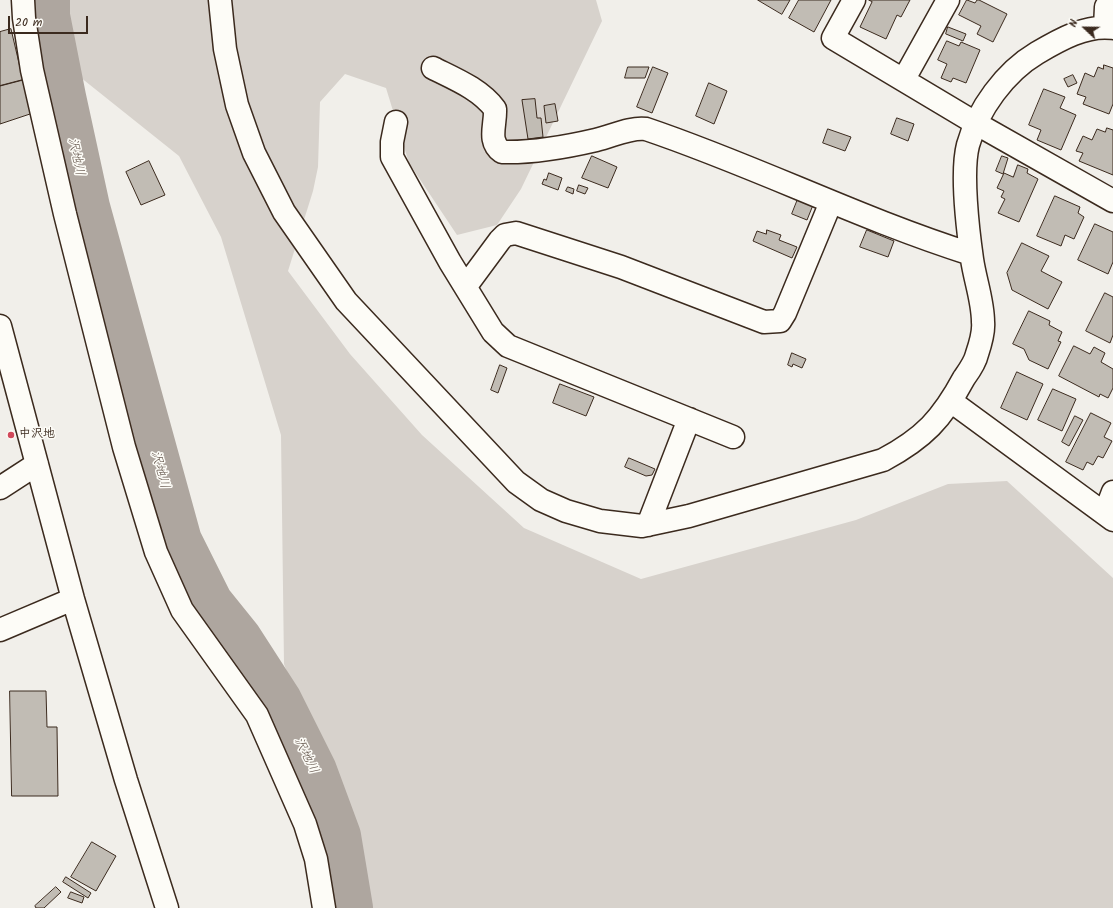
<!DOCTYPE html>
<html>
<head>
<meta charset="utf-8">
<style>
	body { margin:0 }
	#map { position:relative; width:1113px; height:908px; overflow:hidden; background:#f1efea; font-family:Kalam,sans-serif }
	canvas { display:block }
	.north { position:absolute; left:1065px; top:8px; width:40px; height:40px; -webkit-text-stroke:3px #fdfcf7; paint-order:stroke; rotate:292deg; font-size:11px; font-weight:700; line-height:16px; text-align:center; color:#3b2a1e }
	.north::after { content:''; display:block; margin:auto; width:14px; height:18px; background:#3b2a1e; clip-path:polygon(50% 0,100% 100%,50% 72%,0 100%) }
	.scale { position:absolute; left:8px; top:16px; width:80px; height:18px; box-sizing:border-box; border:2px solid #3b2a1e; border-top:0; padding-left:5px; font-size:12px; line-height:14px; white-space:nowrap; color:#3b2a1e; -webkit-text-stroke:3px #fdfcf7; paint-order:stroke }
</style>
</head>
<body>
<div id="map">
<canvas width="1113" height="908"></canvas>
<div class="north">N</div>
<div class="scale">20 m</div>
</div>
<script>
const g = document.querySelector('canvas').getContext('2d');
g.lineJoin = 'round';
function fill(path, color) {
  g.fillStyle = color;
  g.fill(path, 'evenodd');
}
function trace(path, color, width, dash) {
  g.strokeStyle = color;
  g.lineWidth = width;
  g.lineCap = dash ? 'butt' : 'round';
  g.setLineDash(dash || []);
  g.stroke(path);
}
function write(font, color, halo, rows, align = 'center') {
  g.font = font + ' Kalam,"Klee One",sans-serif';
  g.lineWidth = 3;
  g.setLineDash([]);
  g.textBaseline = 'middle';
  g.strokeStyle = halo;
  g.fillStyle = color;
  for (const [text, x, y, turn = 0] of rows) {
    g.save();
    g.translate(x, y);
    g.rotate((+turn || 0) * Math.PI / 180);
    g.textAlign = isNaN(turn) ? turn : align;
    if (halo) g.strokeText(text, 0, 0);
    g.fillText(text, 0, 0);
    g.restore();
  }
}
fill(new Path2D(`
	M67,0H596L602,21L521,189L497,225L457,235L409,163L386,88L345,74L320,102L318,167L313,191L288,271L350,354L422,435L524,528L641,579L856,520L948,484L1007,481L1113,578V908H360L344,826L284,664L281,435L221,237L179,156L70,69Z`), '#d7d2cc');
trace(new Path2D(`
	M46,0V16L62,97L86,207L178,541L209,603L238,639L278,701L313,771L337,836L349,908`), '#aea69f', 48);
const building = new Path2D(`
	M758,0H790L782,14Z
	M799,0H831L814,32L789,18Z
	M869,0H910L901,17L897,15L886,39L860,27L872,2Z
	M967,0L975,3L977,0H979L1007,14L993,42L977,34L981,26L959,15Z
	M948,27L966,34L963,41L946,34Z
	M11,29L23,80L0,86V32Z
	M947,41L959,46L961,42L980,50L966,83L953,78L951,82L941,78L947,64L938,60Z
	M1104,65L1113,68V104L1109,114L1083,104L1086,97L1077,94L1085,73L1094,77L1098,67L1103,69Z
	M628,67H649L645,78H625Z
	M653,67L668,73L652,113L637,107Z
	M1073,75L1077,83L1068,87L1064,79Z
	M23,80L33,113L0,124V86Z
	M709,83L727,91L714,124L696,116Z
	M1044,89L1065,97L1060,108L1076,115L1061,150L1037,140L1041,130L1029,125Z
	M535,99L537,118H541L543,137L528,139L522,100Z
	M555,104L558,121L546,123L544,106Z
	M897,118L914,124L908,141L891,134Z
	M1107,128L1113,130V175L1079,161L1083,153L1076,151L1083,136L1092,140L1097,129L1105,132Z
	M828,129L851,137L845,151L823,143Z
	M592,156L617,167L608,188L582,178Z
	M1002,156L1008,158L1003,174L996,171Z
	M149,161L165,195L141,205L126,172Z
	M1018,165L1028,169L1027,173L1038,179L1019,222L998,213L1005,199L1001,197L1004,191L997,188L1004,173L1013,177Z
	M549,173L562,178L558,190L542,184L544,179L546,180Z
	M579,185L588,188L585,194L577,191Z
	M568,187L574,189L573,194L566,191Z
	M1055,196L1080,207L1078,213L1084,217L1074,239L1065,235L1061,246L1037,236Z
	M798,199L813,205L807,220L792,214Z
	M1095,224L1113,232V262L1108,274L1078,260Z
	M767,230L781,235L779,240L797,247L792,258L753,241L757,231L766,234Z
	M867,230L894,241L888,257L860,247Z
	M1022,243L1049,256L1041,271L1062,282L1048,309L1012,290L1007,273Z
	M1105,293L1113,297V335L1110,343L1086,331Z
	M1029,311L1050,321L1049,325L1062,332L1058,341L1061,342L1048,369L1029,360L1024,349L1013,344Z
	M1074,346L1090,354L1094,347L1105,353L1101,362L1113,369V388L1108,398L1100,394L1099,397L1059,376Z
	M792,353L806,359L802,368L793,364L792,367L788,365Z
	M500,365L507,368L498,393L491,390Z
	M1017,372L1043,384L1027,420L1001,408Z
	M560,384L594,397L586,416L553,403Z
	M1053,389L1076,399L1062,431L1038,420Z
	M1091,413L1111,423L1104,437L1112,441L1103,458L1098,456L1093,465L1087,462L1083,470L1066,462Z
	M1075,416L1083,420L1069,446L1062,442Z
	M629,458L655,469L652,475L646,476L625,467Z
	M10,691H46L47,727H57L58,796H12Z
	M92,842L116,856L96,891L71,877Z
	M66,877L91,893L88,898L63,882Z
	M56,887L61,892L44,908H36L35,906Z
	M71,892L84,897L82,903L68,898Z`);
fill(building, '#c1bcb4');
trace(building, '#3b2a1e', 1);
const minor = new Path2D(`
	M23,0L24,18L32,70L65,214L124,447L156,552L182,610L257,715L305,824L316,859L324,908
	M220,0L225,49L237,105L254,153L284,212L346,301L516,482L541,500L566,511L600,521L642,526L689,516L883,460C924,438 942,419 964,378C969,371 975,363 977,354C980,345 984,331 983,322C983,301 975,280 972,259C968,231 961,172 968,145C978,109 1005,72 1037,53C1059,40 1087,24 1113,28
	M854,0L833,38L977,124L1113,201
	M1105,27L1106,7L1110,0
	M433,68C455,79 480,89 495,109C496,125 487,141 502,152C533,153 566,147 596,140C613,136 630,127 646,129C756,166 860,219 971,254
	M904,79L948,0
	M396,122L392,142V157L450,262L493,332L508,346L733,437
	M466,286L500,240L505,235L516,233L621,267L764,322L780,321L785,313L831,202
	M0,326L73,599L126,780L167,908
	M952,402L1113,520
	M0,488L37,464
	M1105,513L1113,492
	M648,525L689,419
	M0,630L73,599`);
trace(minor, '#3b2a1e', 25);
trace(minor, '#fdfcf7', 22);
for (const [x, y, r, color] of [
	[11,435,4,"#d1495b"]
]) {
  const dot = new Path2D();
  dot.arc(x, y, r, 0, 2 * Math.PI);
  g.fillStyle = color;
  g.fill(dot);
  trace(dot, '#fdfcf7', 1.5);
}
write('bold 12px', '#3b2a1e', '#fdfcf7', [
	["中沢地",19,435]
], 'left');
write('italic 13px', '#63554b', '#fdfcf7', [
	["沢地川",75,157,78],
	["沢地川",159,470,75],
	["沢地川",305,756,64]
]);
</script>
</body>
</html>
